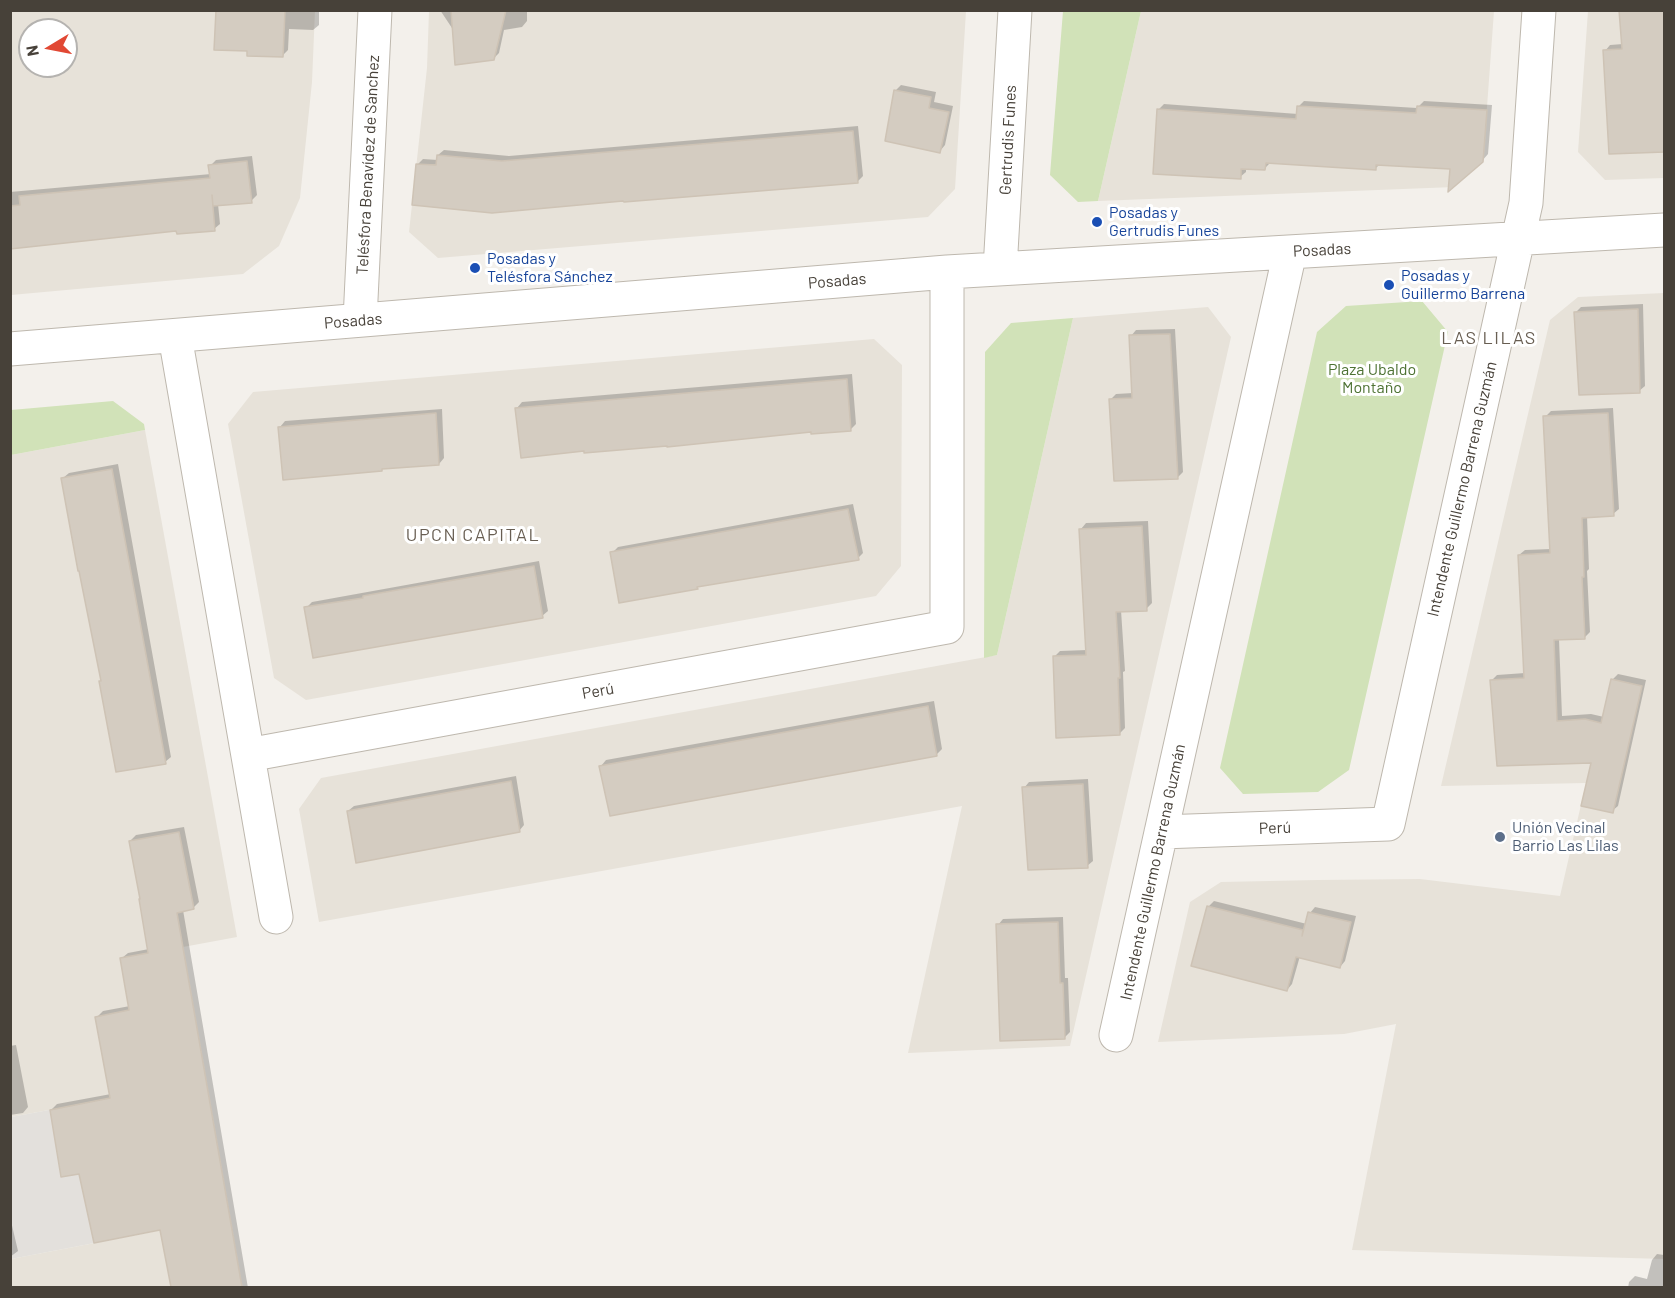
<!DOCTYPE html>
<html>
<head>
<meta charset="utf-8">
<style>
	body { margin:0 }
	#map { position:relative; width:1675px; height:1298px; overflow:hidden; background:#f3f0eb; font-family:Barlow,sans-serif }
	canvas { display:block }
	.frame { position:absolute; inset:0; border:12px solid #474139; pointer-events:none }
	.north { position:absolute; left:18px; top:18px; width:60px; height:60px; box-sizing:border-box; background:#fff; border:2px solid #b5b3b0; border-radius:50%; rotate:260deg; font-size:16px; font-weight:700; line-height:24px; text-align:center; color:#474139 }
	.north::after { content:''; display:block; margin:auto; width:21px; height:27px; background:#e14834; clip-path:polygon(50% 0,100% 100%,50% 72%,0 100%) }
</style>
</head>
<body>
<div id="map">
<canvas width="1675" height="1298"></canvas>
<div class="frame"></div>
<div class="north">N</div>
</div>
<script>
const g = document.querySelector('canvas').getContext('2d');
g.lineJoin = 'round';
function fill(path, color) {
  g.fillStyle = color;
  g.fill(path, 'evenodd');
}
function trace(path, color, width, dash) {
  g.strokeStyle = color;
  g.lineWidth = width;
  g.lineCap = dash ? 'butt' : 'round';
  g.setLineDash(dash || []);
  g.stroke(path);
}
function write(font, color, halo, rows, align = 'center') {
  g.font = font + ' Barlow,sans-serif';
  g.lineWidth = 6;
  g.setLineDash([]);
  g.textBaseline = 'middle';
  g.strokeStyle = halo;
  g.fillStyle = color;
  for (const [text, x, y, turn = 0] of rows) {
    g.save();
    g.translate(x, y);
    g.rotate((+turn || 0) * Math.PI / 180);
    g.textAlign = isNaN(turn) ? turn : align;
    if (halo) g.strokeText(text, 0, 0);
    g.fillText(text, 0, 0);
    g.restore();
  }
}
fill(new Path2D(`
	M11,11H315L312,82L300,198L279,246L243,274L11,295ZM30,30H66V66H30Z
	M429,11H966L955,189L928,217L438,258L409,232L427,68Z
	M1141,11H1494L1483,162L1454,187L1098,201Z
	M1588,11H1664V178L1605,180L1578,152Z
	M1664,293V1259L1352,1250L1396,1024L1344,1034L1158,1042L1190,902L1221,882L1318,880L1420,879L1560,896L1586,783L1441,786L1550,320L1578,297Z
	M1208,307L1231,337L1070,1046L908,1053L962,806L319,922L299,809L321,778L997,655L1073,318Z
	M874,339L902,365L901,566L876,596L306,700L274,678L228,424L253,392Z
	M145,430L237,937L183,947L206,1081L11,1117V455Z
	M230,1217L242,1287L11,1288V1259Z`), '#e7e2d9');
fill(new Path2D(`
	M206,1081L230,1217L11,1259V1117Z`), '#e3e0dc');
fill(new Path2D(`
	M1063,11H1141L1098,201L1078,202L1050,175Z
	M1422,301L1448,332L1349,770L1318,792L1243,794L1220,768L1317,332L1346,306Z
	M1073,318L997,655L984,658L985,352L1011,323Z
	M113,401L144,424L145,430L11,455V410Z`), '#d1e2b8');
fill(new Path2D(`
	M217,10H319V25L313,30L289,29L288,50L282,56L249,49Z
	M440,10H540L527,12V21L522,27L504,30L499,53L493,59L454,31Z
	M1623,44L1664,150L1605,51L1610,45Z
	M901,85L936,92L934,102L953,106L945,145L940,151L895,91Z
	M1304,101L1417,108L1424,101L1492,105L1488,154L1482,161L1380,164L1376,168L1271,162L1265,168L1246,167V172L1240,177L1158,110L1164,104L1298,114V107Z
	M858,126L863,176L857,182L418,164L423,159L438,160V155L444,150L509,156Z
	M252,156L257,195L251,201L218,204L220,224L214,229L178,230L10,247V192L211,174L210,166L216,160Z
	M1643,304L1645,386L1639,391L1576,312L1581,307Z
	M1175,329L1183,472L1178,477L1110,400L1116,394L1133,393L1131,336L1136,330Z
	M852,374L856,424L851,429L812,431L585,450L517,408L522,402Z
	M1613,408L1619,509L1613,514L1587,516L1589,569L1587,571L1590,632L1584,638L1559,639L1562,716L1591,714L1604,717L1613,679L1618,674L1646,680L1618,806L1612,811L1593,762L1491,681L1497,675L1525,673L1519,555L1525,550L1551,549L1545,417L1551,411Z
	M442,409L444,458L439,464L280,427L285,421Z
	M118,464L171,757L165,762L102,680L63,478L69,473Z
	M853,504L863,553L858,558L698,586L697,587L612,553L618,547Z
	M1148,521L1152,603L1146,609L1121,610L1125,671L1123,672L1125,728L1119,734L1054,657L1060,651L1087,650L1081,529L1086,523Z
	M539,561L548,611L542,616L306,608L312,602Z
	M934,701L942,749L936,755L601,766L606,760Z
	M516,776L524,825L519,831L348,811L354,806Z
	M1088,779L1093,861L1087,866L1024,788L1029,782Z
	M184,827L199,902L193,908L183,910L248,1288H173L161,1228L80,1172L51,1110L57,1104L111,1094L97,1017L103,1011L130,1006L122,958L128,953L149,949L130,841L136,835Z
	M1214,901L1307,924L1310,913L1315,907L1356,916L1345,961L1340,967L1300,956L1292,984L1287,990L1193,965L1209,906Z
	M1063,917L1065,978H1068L1070,1032L1064,1038L998,925L1003,919Z
	M16,1045L28,1107L23,1113L10,1115V1046Z
	M10,1217L18,1251L10,1257Z
	M1657,1254L1664,1255V1288H1628L1629,1282L1635,1276L1647,1279L1652,1260Z`), '#0003');
const building = new Path2D(`
	M216,10H285L283,57L247,56V51L214,50Z
	M451,10H506L494,60L455,65Z
	M1619,10H1665V152L1609,154L1603,50L1622,49Z
	M894,90L931,97L929,108L949,112L940,153L885,141Z
	M1297,106L1416,113L1417,106L1487,110L1483,162L1448,192L1450,169L1376,165V170L1266,163L1265,170L1241,169V179L1153,174L1157,109L1296,119Z
	M853,131L858,183L624,202L623,201L492,213L412,205L416,164L436,165L437,155L502,161Z
	M247,161L252,203L213,206L212,195L215,231L177,234L176,231L10,249V206L20,205L19,196L210,178L208,165Z
	M1638,309L1640,393L1579,395L1574,312Z
	M1170,334L1178,479L1114,481L1109,399L1132,398L1129,335Z
	M847,379L851,431L811,434V432L667,447V446L584,453V451L521,458L515,408Z
	M436,413L439,465L382,469V471L283,480L278,427Z
	M1608,413L1614,516L1582,518L1584,577H1582L1585,639L1554,640L1557,721L1585,719L1601,723L1611,679L1642,686L1613,813L1581,806L1591,763L1497,766L1490,680L1524,678L1518,555L1550,553L1543,416Z
	M112,469L166,764L116,772L99,681H101L79,571H78L61,478Z
	M848,509L859,560L697,587L698,589L619,603L610,552Z
	M1142,526L1147,611L1116,612L1120,678H1118L1120,735L1056,738L1053,656L1086,655L1079,529Z
	M534,566L543,618L313,658L304,607L363,598V596Z
	M928,706L937,756L610,816L599,766Z
	M511,781L520,832L356,863L347,811Z
	M1083,784L1088,868L1028,870L1022,787Z
	M179,832L194,909L177,913L242,1287H171L160,1230L94,1243L79,1174L61,1177L50,1110L110,1098L95,1017L129,1010L120,958L148,953L139,899H140L129,841Z
	M1207,906L1303,930L1302,936L1308,912L1351,922L1340,968L1296,957L1287,991L1191,966Z
	M1058,922L1060,983H1063L1065,1039L1000,1041L996,924Z`);
fill(building, '#d4ccc1');
trace(building, '#cec3b5', 1.5);
const minor = new Path2D(`
	M1000,269L1015,10
	M360,320L375,10
	M175,336L276,917
	M10,349L947,272L1664,230
	M248,755L947,627V272
	M1161,832L1388,824L1526,203L1539,10
	M1116,1035L1290,252`);
trace(minor, '#beb8ae', 35);
trace(minor, '#fff', 33);
for (const [x, y, r, color] of [
	[1097,222,6,"#1a4fb4"],
	[475,268,6,"#1a4fb4"],
	[1389,285,6,"#1a4fb4"],
	[1500,837,6,"#5c6f8a"]
]) {
  const dot = new Path2D();
  dot.arc(x, y, r, 0, 2 * Math.PI);
  g.fillStyle = color;
  g.fill(dot);
  trace(dot, '#fff', 2);
}
write('16px', '#474139', '#fff', [
	["Gertrudis Funes",1008,140,-87],
	["Telésfora Benavídez de Sanchez",368,165,-87],
	["Posadas",1322,250,-3],
	["Posadas",837,281,-5],
	["Posadas",353,321,-5],
	["Intendente Guillermo Barrena Guzmán",1462,489,-77],
	["Perú",598,691,-10],
	["Perú",1275,828,-2],
	["Intendente Guillermo Barrena Guzmán",1153,872,-78]
]);
write('16px', '#164399', '#fff', [
	["Posadas y",1109,213],
	["Gertrudis Funes",1109,231],
	["Posadas y",487,259],
	["Telésfora Sánchez",487,277],
	["Posadas y",1401,276],
	["Guillermo Barrena",1401,294]
], 'left');
write('16px', '#4d7233', '#fff', [
	["Plaza Ubaldo",1372,370],
	["Montaño",1372,388]
]);
write('16px', '#4e5e75', '#fff', [
	["Unión Vecinal",1512,828],
	["Barrio Las Lilas",1512,846]
], 'left');
g.letterSpacing = '1.5px';
write('18px', '#685e52', '#fff', [
	["LAS LILAS",1489,338],
	["UPCN CAPITAL",473,535]
]);
g.letterSpacing = '0px';
</script>
</body>
</html>
